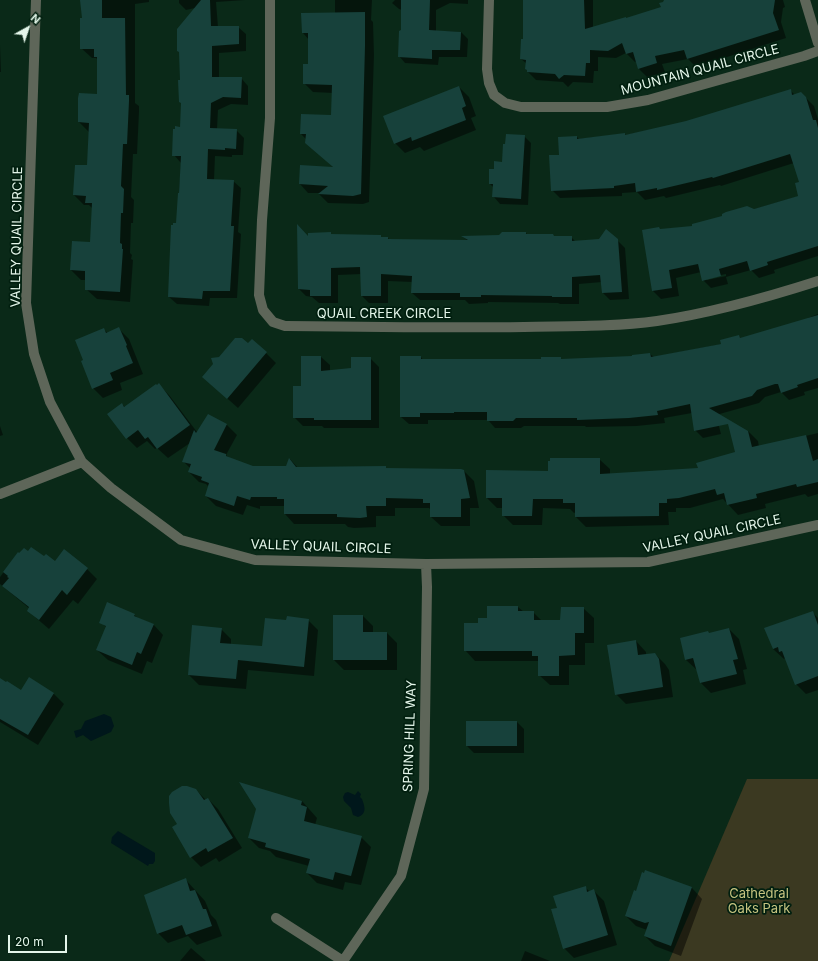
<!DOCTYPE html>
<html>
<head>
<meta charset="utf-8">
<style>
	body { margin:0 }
	#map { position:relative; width:818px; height:961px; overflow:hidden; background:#0a2918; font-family:Inter,sans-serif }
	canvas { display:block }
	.north { position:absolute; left:8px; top:8px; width:40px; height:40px; -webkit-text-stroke:3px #011f0f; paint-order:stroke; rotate:40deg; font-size:11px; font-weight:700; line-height:16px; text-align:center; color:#e4f6ea }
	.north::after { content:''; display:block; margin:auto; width:14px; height:18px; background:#e4f6ea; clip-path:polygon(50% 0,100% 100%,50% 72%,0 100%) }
	.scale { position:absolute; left:8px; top:935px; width:59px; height:18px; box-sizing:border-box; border:2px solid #e4f6ea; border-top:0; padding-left:5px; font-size:12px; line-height:14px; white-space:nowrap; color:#e4f6ea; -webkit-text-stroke:3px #011f0f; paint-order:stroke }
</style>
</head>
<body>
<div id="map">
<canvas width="818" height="961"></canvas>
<div class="north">N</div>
<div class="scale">20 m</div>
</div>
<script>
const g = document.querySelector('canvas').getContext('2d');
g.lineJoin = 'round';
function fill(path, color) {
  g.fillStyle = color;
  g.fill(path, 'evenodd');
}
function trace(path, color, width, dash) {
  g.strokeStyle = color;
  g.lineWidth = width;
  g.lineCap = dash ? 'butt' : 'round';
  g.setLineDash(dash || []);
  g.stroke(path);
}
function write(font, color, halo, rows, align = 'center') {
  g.font = font + ' Inter,sans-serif';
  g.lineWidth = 3.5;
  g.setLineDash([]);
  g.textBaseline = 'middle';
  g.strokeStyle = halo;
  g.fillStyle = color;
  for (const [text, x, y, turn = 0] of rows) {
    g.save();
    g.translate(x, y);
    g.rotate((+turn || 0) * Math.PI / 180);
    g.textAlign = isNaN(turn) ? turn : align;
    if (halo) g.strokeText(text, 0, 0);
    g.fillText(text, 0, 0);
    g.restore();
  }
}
fill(new Path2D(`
	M747,779H818V961H669Z`), '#3b3921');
fill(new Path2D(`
	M104,714L111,717L114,726L111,732L91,741L83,735L76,738L74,731L81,729L85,721Z
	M358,791L361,794L360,797L362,799C365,807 367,814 358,817L353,815L351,808L344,801L343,797L345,793L348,792L355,795Z
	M118,831L155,853V861L153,864H149L148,866L111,843L112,837Z`), '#00171b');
fill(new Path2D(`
	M81,0H149V2L135,4V103L139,106V112L137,154H133L131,197L134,200L133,223H131L130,253L132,255L131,259L133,260L130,302L97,299L86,289V280H81L71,270L91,243L93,209L89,205H84L74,195L88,166L89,132L79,122L78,116L80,94L98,95V60L96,58H92L81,48L83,19Z
	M179,0H245L216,2L218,27H238L246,34V51L219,53V78H241L248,86V105L231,104L218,110L217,129L236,130L244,138L243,155H232V157L215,156L214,180L233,181L241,188L238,232L241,234L237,298H210L209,306L177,304L169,297L177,224L181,163L174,155L181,128V81L195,8L186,10L179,3Z
	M335,0H372L371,20L373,22L374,55L369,202L363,204L328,203L319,194L321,193H308L300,184L334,168L301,134L332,116L333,93L313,92L304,83L309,65V40L303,33L335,14Z
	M395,0H468V4L450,3L436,10V31L461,32L468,39L467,57H439L438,65L405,63L399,56L402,31V10L399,9L392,3Z
	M524,0H593V28L627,19L662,8L668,0H783L785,7L783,8L781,22L786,38L696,67L688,59L662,64L665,72L647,77L639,69L637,61L635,62L626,53L616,58L598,57V71H594L593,83L573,82L568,87L563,82L536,80L528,72L527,64L521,59L524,40Z
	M0,45L1,72H0Z
	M459,87L469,97L476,116L471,118L476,130L424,151L420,147L405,153L395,143Z
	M790,90L795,95L805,97L814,106L818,119V256L774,270L775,273L759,278L751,270L726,277L728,284L711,288L703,280L701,272L676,278L679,296L661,299L653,291L661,230L693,227L799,196L800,183L794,163L721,186L720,185L666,198L664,196L645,200L637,192L622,193V196L560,198L552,190L560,156L577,137L579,139L624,134L626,135L687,122ZM726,274V276L707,280V278Z
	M524,136L531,143L528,205L500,204L494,197V188L490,184L495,170L503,163Z
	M526,233L528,235L571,237L576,242L617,240L625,248L629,299L610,300L603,293L602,282L579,284V304H560L558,303L488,302V303L469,304L465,300H420L412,293V282L388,281V303H369L362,296V274L338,275V303H319L312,297L306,296L299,289L309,238L332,235L380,236L382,238H388L390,240L468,241L463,237L500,236Z
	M818,314V388L804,392L805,395L789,400L781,392L765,397L759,403L716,415L721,434L703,438L695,430L692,413L664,418L665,423L637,426L586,427L585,426H524L521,428H495L488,420H428V424H409L401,417L421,357L423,360H542L560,358L562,360L633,357L650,354L654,357L722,344L739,336L741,339L808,319V318Z
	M119,329L129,339L143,374L120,383L122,390L103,398L93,388L104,330L108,333Z
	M248,345L266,353L276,363L238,408L203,377L219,358Z
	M321,357L330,365V371L352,369L370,358L379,367V428H324L322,426H303L294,417L302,387Z
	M159,385L169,395L197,432L208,415L227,425L237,435L226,455L229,458L253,467L286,466L290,459L298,468L385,467L387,469L464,471L474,481L479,508H470V526H441L431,517V510L429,508H395V516H376V527L354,528L348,527L345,524H294L285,514V506H260V509L247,505L243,515L216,506L206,496L209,487L206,484L199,482L189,472L190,468L183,461L190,443L168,458L157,448L155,449L147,441L137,448L127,438L122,404L126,408Z
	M0,426L3,435L0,436Z
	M748,431L758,441L759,447L818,433V494L808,497L805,494L765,504L766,508L738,515L723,499L690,508H676V512H668L669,525L586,527L576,517V512L574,513L570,509L543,508L542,525H513L503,515V508H497L487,498V471L550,472L599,459L610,469V474L699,469L737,453Z
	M18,553L44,558L55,562L87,569L97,579L78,604L73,600L49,629L28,611L30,609L0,584V577Z
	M518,607L524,612H533L542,621H561L583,608L594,618V643H585V665H569V685H550L539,675V661H475L465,650L479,624Z
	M813,613L818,618V690L806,694L796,684L785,658L784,659L773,649Z
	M134,615L138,618L153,624L163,635L152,663L147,661L142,674L108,660L97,650L106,627L102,623Z
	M363,616L373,626V633H387L397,643V670H344L334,660Z
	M308,620L318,630L314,676L248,670L246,689L199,685L189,675L221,629L231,639V645L263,647L287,621Z
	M729,629L739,639L747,669L743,670L746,684L711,693L701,683L697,670L686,660L710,634Z
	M636,641L646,652V655L655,654L665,664L669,670L673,697L626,704L616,694Z
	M0,690L54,694L64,704L38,745L0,722Z
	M517,722L524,729V753H474L467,746Z
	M196,790L206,800L208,799L218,809L242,848L219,862L216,858L201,867L191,857L178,825Z
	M302,801L317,818L315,825L361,837L371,847L361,885L345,882L343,890L317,883L307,873L309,866L276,857L270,851L259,848L249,838Z
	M646,871L692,888L702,899L681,956L655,946L645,936L647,930L636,926L626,916Z
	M186,880L205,901L211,915L216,920L222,936L197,945L188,936L168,943L158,933Z
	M585,887L590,892L594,891L604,901L617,945L574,958L564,948L558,908Z
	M191,948L206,961H180Z
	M525,951L550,961H521Z`), '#0007');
fill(new Path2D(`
	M80,0H102V18H125L126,95H129V101L127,144H123L121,186L124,189L123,213H121L120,243L122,244V249H123L120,292L85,290V271L70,270L72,241L90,242L92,203H85L86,196L73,195L75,165H87L89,123L78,122V98L79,93L97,94V57H94V49H80V18H82Z
	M201,0H210L211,26H239V44L212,46V77H242L241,98L223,97L211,103L210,128L237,129L236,149L225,148V150L208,149L207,179L234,180L231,226H234L230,291H203L202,299L168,297L171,225H173V223H176L178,193H179L181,156H172L173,129H175V126L180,127L181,103L179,102L178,80H180L179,52L177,51V29Z
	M401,0H430L429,30L461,32L460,50H432V59L398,57L399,31L401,30Z
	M523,0H584L585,29L626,17V18L661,7L659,3L663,2L664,0H775L773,13L779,30L687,59L684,50L655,56L657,63L638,69L633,52L626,54L622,43L608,51L590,50V63H586L585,76L564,75L559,79L555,74L527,72V70L525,69L526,60L520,59L521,39H523Z
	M365,12V46L361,194L353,196L318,194L328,186L299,184L300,165L333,167L305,143L306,134H300L301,114L331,115L332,85L303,84V64H308V33H302L301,13Z
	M459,86L466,106L462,108L466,120L412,141L411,137L394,144L383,116Z
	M791,89L792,95L801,92L806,97L813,120H816L818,128V246L767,262L768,265L750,271L747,261L719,269L721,276L702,281L698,264L669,270L672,288L652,291L642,230L659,227L660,229L692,226V224L722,216V214L726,212L747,206L754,209L798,196L795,183L799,182L790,154L713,178L712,177L657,190V188L636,192L635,183L614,186V188L551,191L549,155H559L558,137L577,136V139L625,133V135L686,121Z
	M506,134L525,135L521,199L492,197L493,184H489V169H494V161L502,162L503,144H505Z
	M297,224L308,236V233L331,232V234L381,235V237H388V239L468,240L461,236L499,235L502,232H526V234H553L554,236H572V241L599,239L606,229L618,239L622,292L602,293L600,275L572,277V297H552V296L481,295V297H460V293H411L412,276L381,274V296H361L360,267L331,268V296H310V290L298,289Z
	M818,315V378L797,385L798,387L781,393L778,384H775L757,390L752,396L709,408L748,431L752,447L806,435L813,461L818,459V482L797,487L796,484L756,494L757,498L727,505L724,493L717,495L715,489L679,498L667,499V503H659V516L575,517V503H563V499H533L532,516H502V498H486V470L548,471V461H550V458H600V474L698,468L696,463L735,452L728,424L694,431L690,404L657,411L658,415L629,418L577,420V418H516L513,421H487V412H454V413H420V417H400V356H421V359H541V357H561V359L632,356V355L650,353L651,357L721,344L720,340L739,335L740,338Z
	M119,327L127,345L126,346L133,363L110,373L113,380L92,389L81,361L83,360L75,340L104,328L106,333Z
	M235,338H242L248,343L252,339L267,352L227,399L202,377L213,364L211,358L219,357Z
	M301,356H321V371L351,368V357H371V420H314V418H293V386H301Z
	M159,383L190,425L157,449L148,437L145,439L138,430L126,439L107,414L122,403L124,407L156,384L157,385Z
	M208,414L227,424L214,450L226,454V456L253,466H286L289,458L296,467L386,466V468L461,469L464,470L470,498L461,499V517H430V503H423V499L386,498V506H366L367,517L360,518L337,517V514H284V499H277V497H251L250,500L237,496L234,506L205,496L209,483L201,480L202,477L188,472L191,464L182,462L194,430L196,433Z
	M31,547L44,556L46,554L55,561L64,549L88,568L67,595L62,590L39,620L27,611L29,607L2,586L9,578L7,577L8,576L3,572L18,552L19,553L24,548L28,551Z
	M107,602L135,614L134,616L154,624L141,654L137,652L132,665L96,650L106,626L99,623Z
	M487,606H518V611H534V620H560L561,607H584V633H575V655L559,656V676H538V656H532V651H464V623H478V618H487Z
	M813,611L818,625V676L795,685L782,651L779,652L778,647L773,649L764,628Z
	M333,615H363V632H387V660H333Z
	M287,616L309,619L304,667L238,660L236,679L188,675L192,625L222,628L220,643L262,646L265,618L286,620Z
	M729,628L738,659L733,660L737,674L700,683L693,658L685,660L680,638L708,631L709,633Z
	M636,640L638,655L655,653L659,659L663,687L615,695L607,645Z
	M29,677L54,693L28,735L0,719V678L6,682L7,681L21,690Z
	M466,721H517V746H466Z
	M239,782L302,801L301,805L307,807L304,821L362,836L351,876L335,872L333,880L306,873L310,859L265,847L266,843L248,838L256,809Z
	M182,786H187L196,789L204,800L208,798L233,838L208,852L206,848L190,858L172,827L177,824L170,813L169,803V796L172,792Z
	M645,870L692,887L671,946L644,936L649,922L645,923L625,916L634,890L636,891L642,872L644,873Z
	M186,878L190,891L195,890L203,909H206L212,926L186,935L182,925L157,934L144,895Z
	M586,886L587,892L594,889L608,935L563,949L551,909L557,908L553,896Z`), '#17413b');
trace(new Path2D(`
	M36,0L26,303L34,354L50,402L82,462L111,488L181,540L255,560L426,564L648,562L818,525
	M270,0V118L262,220L259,295L263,310L273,322L285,326C365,327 444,328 524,327C568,326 613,327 657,321C712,313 765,298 818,281
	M489,0L487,69L489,83L494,95L505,103L521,107H607L648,100L804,56L818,51
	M805,0L818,43
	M0,494L82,462
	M276,918L343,961L401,876L424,789L427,587L426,564`), '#5e6659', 10);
write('13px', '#e4f6ea', '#011f0f', [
	["MOUNTAIN QUAIL CIRCLE",700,70,-15],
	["VALLEY QUAIL CIRCLE",17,237,-89],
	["QUAIL CREEK CIRCLE",384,314],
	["VALLEY QUAIL CIRCLE",712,534,-12],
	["VALLEY QUAIL CIRCLE",321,547,2],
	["SPRING HILL WAY",410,736,-88]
]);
write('13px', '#c6c380', '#011f0f', [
	["Cathedral",759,894],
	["Oaks Park",759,909]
]);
</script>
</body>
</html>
